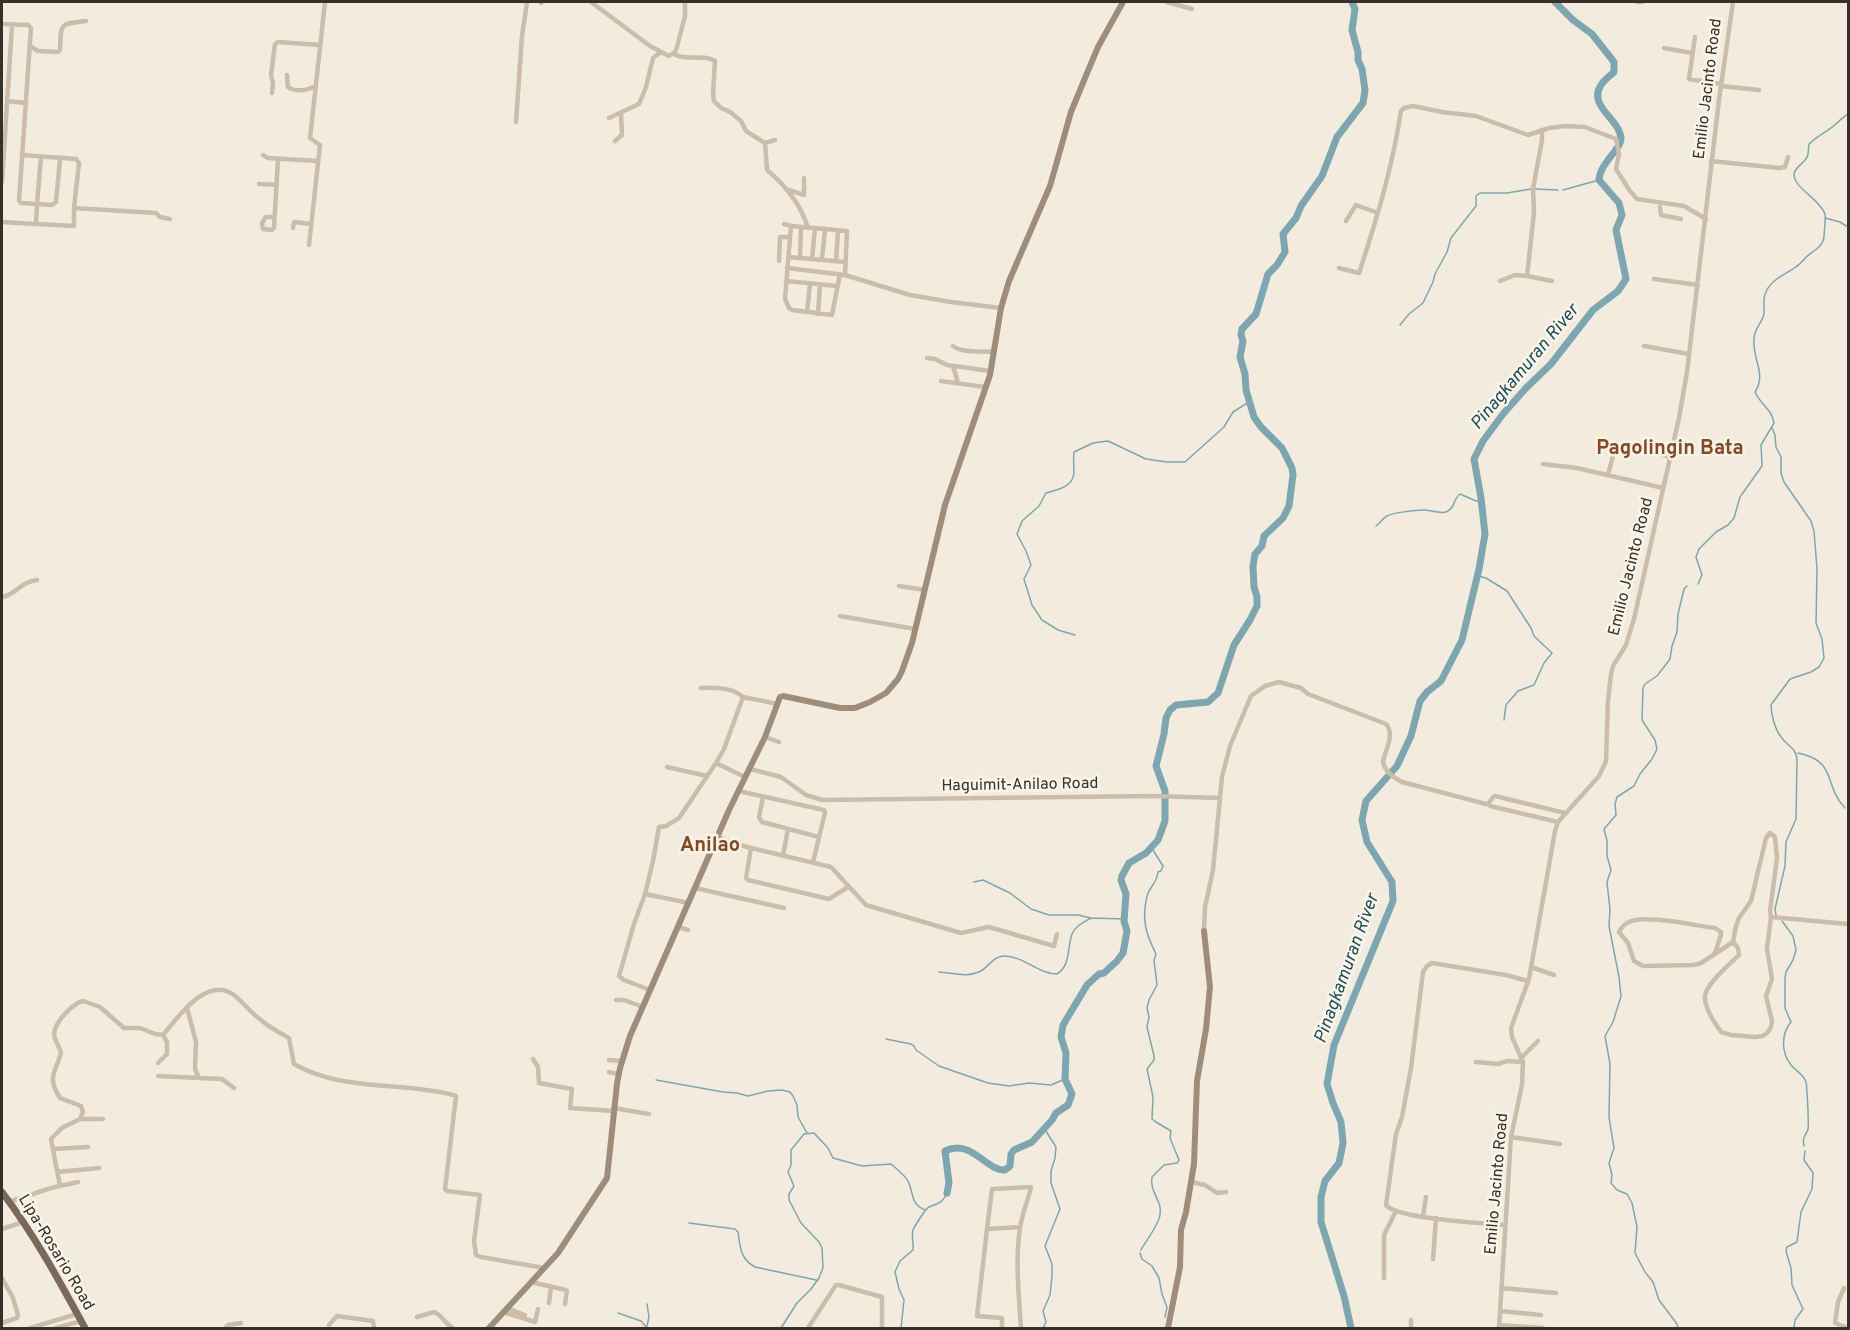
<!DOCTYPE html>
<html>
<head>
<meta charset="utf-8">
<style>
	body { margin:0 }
	#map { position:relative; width:1850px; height:1330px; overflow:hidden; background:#f3ecde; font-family:Overpass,sans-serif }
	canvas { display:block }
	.frame { position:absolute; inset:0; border:3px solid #383029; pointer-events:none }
</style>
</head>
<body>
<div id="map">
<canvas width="1850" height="1330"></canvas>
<div class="frame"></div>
</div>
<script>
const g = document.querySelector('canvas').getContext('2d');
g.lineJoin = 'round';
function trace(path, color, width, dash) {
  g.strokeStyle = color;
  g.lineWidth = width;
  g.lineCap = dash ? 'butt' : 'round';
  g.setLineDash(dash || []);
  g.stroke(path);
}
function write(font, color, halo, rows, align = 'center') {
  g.font = font + ' Overpass,sans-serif';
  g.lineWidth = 5;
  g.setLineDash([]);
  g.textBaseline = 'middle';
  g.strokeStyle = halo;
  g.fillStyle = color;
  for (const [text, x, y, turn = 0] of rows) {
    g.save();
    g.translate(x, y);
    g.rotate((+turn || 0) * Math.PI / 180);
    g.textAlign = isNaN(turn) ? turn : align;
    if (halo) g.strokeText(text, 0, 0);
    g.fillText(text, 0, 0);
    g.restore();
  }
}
trace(new Path2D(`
	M1535,189L1558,190
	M1563,190L1599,180
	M1825,218L1840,222L1848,227
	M1400,325L1409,314L1423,303L1433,282L1435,274L1447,252L1451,238L1476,206V196L1480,193H1507L1531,189
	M1772,428L1775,435L1776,447L1781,457V473L1784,482L1811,521L1814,531L1817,569L1816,623L1822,639L1824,658L1819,667L1811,672L1790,679L1771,705C1771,715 1775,729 1781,737C1787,746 1797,748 1797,760L1796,819L1786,842L1785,866L1775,909L1776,915
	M1376,526C1380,523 1382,519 1387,516C1391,513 1417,510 1423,510C1431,510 1439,514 1446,512C1455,509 1453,499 1460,494L1476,501H1482
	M1478,576L1486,578L1507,591L1531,628L1534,636L1552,653L1544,663L1534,685L1518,691L1506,705L1504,720
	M1698,584L1702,575L1696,557L1699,549L1716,532L1728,525L1734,518L1740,497L1762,466L1761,445L1774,423C1772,409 1760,404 1755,392C1767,373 1752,360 1754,339C1754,329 1762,323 1764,314C1765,306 1762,300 1766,292C1771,279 1787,274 1797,266C1802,263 1805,257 1810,254C1817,249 1823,245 1824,237C1824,231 1826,219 1825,214C1820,199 1795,189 1794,175C1794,167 1804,164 1807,157C1809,154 1808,149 1809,144C1818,135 1829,131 1837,123C1841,119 1844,117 1848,114
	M1075,635L1058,630L1042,620L1032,605L1024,579L1031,565L1026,551L1017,534L1022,521L1039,506L1046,493C1057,490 1073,487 1074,473C1074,466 1073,459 1074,452L1093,443L1108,441L1146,459L1167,462H1185L1224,427L1233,412L1249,402
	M1798,753C1838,761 1823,785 1845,808
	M974,882L983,880L1010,893L1031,909L1049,915H1078L1091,918L1124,919
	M1782,921L1793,936L1796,950L1793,960L1786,972L1785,978V1008L1791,1022C1781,1034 1781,1052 1791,1065C1796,1071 1804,1075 1806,1082C1807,1087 1809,1126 1808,1129C1805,1138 1802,1136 1804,1146
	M939,972C954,973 967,978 981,971C989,966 994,956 1004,956C1024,956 1038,974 1057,974C1071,965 1067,948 1072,934C1075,926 1084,922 1091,918
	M886,1039L911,1044L914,1046L916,1050L939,1066L988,1083L1009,1086L1029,1083L1051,1085L1065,1079
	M656,1080L723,1092L737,1093L748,1096L768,1091L782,1090L790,1092L793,1096L797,1105L798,1117L807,1133
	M689,1223L735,1229L738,1232C740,1246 740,1259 755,1267L816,1280
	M1141,1250C1146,1241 1159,1224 1160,1215C1163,1201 1149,1192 1152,1177L1164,1165L1177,1163L1179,1160L1170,1138L1171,1131L1156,1122L1152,1119L1153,1097L1147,1069L1154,1060V1056L1147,1027L1149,1017L1147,1008L1149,1000L1157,985L1154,960L1156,954C1148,938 1143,925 1145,907C1146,903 1146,898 1148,893C1151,886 1157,882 1158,872L1161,871L1163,866L1151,847
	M1140,1253L1142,1259L1152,1266L1159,1278L1162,1294L1167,1307L1165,1317
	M647,1304L649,1317L647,1326
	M618,1313L641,1321L647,1328
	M781,1328L797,1303L811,1289L819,1278L823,1268L822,1248L819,1242L801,1223L789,1200V1194L794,1186L788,1172L791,1165V1150L804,1134L814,1133L828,1148L833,1158L862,1166L891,1164C895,1167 907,1178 908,1181C914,1193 910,1204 925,1210
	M901,1328L904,1300L899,1289L895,1272L900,1261L913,1250C914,1243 911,1236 913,1230C914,1227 926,1208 929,1207C938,1203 942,1204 947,1193
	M1043,1328L1046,1322L1043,1311L1050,1295L1052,1276V1264L1045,1246L1060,1209L1051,1183V1171L1055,1158L1056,1147L1044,1128
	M1678,1328L1677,1324L1659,1300L1653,1282L1645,1272L1635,1253L1637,1227L1632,1203L1627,1194L1617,1190L1611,1183L1612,1175L1609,1163L1614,1148L1609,1117L1610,1064L1605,1036L1613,1022L1621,996L1619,977L1609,926L1610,910L1607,882L1611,870L1607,856V841L1604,829L1616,815L1615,804L1617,797L1634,786L1640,774L1652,759L1657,749L1655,740L1642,720L1643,688L1645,684L1657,676L1670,659L1672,646L1677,632L1678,614L1684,589L1687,586
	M1794,1328L1795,1320L1803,1309L1792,1285L1791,1268L1786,1251L1787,1247L1797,1242L1801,1212L1812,1189L1813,1173L1804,1160L1805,1151`), '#7ca7b0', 1.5);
trace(new Path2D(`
	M947,1193L949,1183L945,1151C971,1138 986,1171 1005,1170L1010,1166L1011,1154L1014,1150L1032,1142L1052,1120L1056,1113L1068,1105L1072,1094L1065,1079L1066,1053L1061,1037L1063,1025L1087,985L1099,974L1104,973L1117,961L1123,953L1127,931L1124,921L1126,894L1121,880L1122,876L1129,863L1146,853L1158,840L1165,821V791L1156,766L1164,734L1166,718L1170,710L1176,705L1208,702L1218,693L1234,645L1250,620L1257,606V597L1254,587L1253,566L1255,554L1262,546L1264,536L1283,518L1289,506L1293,475L1292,468L1282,448L1261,427L1254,417L1246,390L1245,374L1240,357L1243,341L1241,335L1242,329L1256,314L1268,274L1277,265L1285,252L1283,234L1296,218L1301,206L1322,176L1337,137L1363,103L1365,90L1362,69L1358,60V52L1352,30L1355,9L1352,2
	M1351,1328L1344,1296L1321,1222V1197L1325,1181L1339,1163L1343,1143L1341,1122L1333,1103L1327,1084L1334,1045L1393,901L1392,882L1367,842L1362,820L1366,801L1397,766L1411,736L1420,701L1427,692L1441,681L1462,640L1479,569L1485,534L1481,498L1474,459L1483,441L1503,414L1526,388L1551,364L1593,310L1618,291L1626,279L1616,230L1622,215L1619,203L1599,180C1600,163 1621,149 1621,139C1621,120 1587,106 1601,85C1604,80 1610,76 1614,72V62L1592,34L1573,20L1555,2`), '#7ca7b0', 7);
trace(new Path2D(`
	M591,2L650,46L669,56L675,52L677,47L685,16V2
	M1167,2L1192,9
	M1637,2H1642
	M541,3L542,2
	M2,24L28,25L31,28L19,201L21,203L37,204L36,224L2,222
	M1695,37L1689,79L1721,84
	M30,46L38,51L58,52L60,50C61,23 59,24 86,21
	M1664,48L1692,53
	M674,54C687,62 702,53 715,61L713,93L714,101L721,108L730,112L741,121L746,131L765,143
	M287,75L288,87C296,93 307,90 316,86
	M1721,86L1759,90
	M272,93L273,84L271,75L275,44L278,42L320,45
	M7,101L26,103
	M609,118L639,104L646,87L653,58L661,52
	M516,122L522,36L527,2
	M1542,130V140L1533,189L1534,212L1527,276L1552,281
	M775,140L765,143L767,170C785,185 801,205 808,228
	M615,141L622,135L621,113
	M22,155L76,159L79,163L74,208V226L36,224
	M263,155L268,158L317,161
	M41,157L37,204L52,205L56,202L60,159
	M1711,161L1779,168L1785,167L1788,157
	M2,182L12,25
	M259,184L277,185
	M786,189L804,195V178
	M1660,207L1661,215L1681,219
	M74,208L156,213L160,217L170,219
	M274,217H266L262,223L263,229L272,230L274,228L278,159
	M1346,221L1356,205L1378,213
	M784,224L791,226L847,231L845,275
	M791,226L785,299L789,308L792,310L832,315L840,274
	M293,228L294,222L311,224
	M309,245L320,145L310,138L325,2
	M789,257L845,262
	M800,258L801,227
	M812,259L815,228
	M822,259L825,229
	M779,261L780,237H790
	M836,261L838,231
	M787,268L845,275L910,295L951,302L1001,308
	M1339,268L1359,273C1377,218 1392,169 1401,111L1404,108L1413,106L1442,112L1476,116L1528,135L1549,128L1565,126L1585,127L1616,139L1619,154L1616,169L1630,191L1637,199L1684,206L1706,219
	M1654,279L1698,285
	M786,281L837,286
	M1500,281L1515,275L1527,276
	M807,312L810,284
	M818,314L820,285
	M953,346C960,353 982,351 994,352
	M1644,346L1689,354
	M927,358L935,359L947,365L990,371
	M953,366L958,383
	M941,381L985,387
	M1645,449L1670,457
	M1543,464L1577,468L1663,488
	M1608,475L1616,444
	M899,586L925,590
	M2,597C16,595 20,582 37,580
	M840,616L915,629
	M701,688C715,687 733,687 743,697
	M765,737L779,742
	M716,763L724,749L743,697L778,704
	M667,767L707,776
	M750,769L781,777L806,795L822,800L1152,796L1220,798
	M743,792L824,810L825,813L813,862
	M763,797L759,817L762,822L819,837
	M1488,804L1490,806L1558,822
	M717,836L729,842L751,848L831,867L866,905L961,933L989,927L1054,946L1057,934
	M751,848L746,878L748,880L829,899L848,887
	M783,855L788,829
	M695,888L784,908
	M645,894L634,924L619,976L624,980L650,990
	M689,903L645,894L653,861L659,827L666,826L679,818L716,763L745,777
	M678,927L688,930
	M1204,931L1205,907L1213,870L1222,777L1230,746L1251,696L1265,686L1279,682L1301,688L1308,694L1386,724C1395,734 1386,749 1383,761C1384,771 1393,777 1402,782L1486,804H1488L1493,797L1495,796L1565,813
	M1733,942L1738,948L1739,955C1730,964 1706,984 1705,996C1704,1008 1715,1023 1721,1032L1731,1035L1755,1037L1763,1036L1768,1032L1771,1027L1772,1021L1766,996L1772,979L1767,949L1771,917
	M1715,953L1721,935V932L1715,928C1696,926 1645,914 1629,922C1624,924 1621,928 1619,932L1628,943L1634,961L1643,966L1694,965L1701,963L1733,942L1736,926L1739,918L1751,901L1766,838L1770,833L1775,837L1777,858L1770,911L1771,917L1848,924
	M1531,967L1554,975
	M616,1000H624L643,1007
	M187,1008L196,1042L195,1069L199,1078L222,1079L234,1088
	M1521,1058L1538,1041
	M533,1059L538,1067L539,1083L572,1089L570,1108L613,1111
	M609,1060L622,1061
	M1476,1062L1498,1064L1507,1061L1523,1062
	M158,1063L167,1054V1042L163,1035
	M609,1072L618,1074
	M158,1076L199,1078
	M613,1108L649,1114
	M103,1119H80L83,1112L81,1106L60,1098C46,1076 56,1072 61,1053C60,1047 54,1040 54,1034C55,1022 72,1004 83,1001L100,1007L124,1028H140L155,1034L163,1035C178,1017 207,975 234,995C243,1002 251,1013 261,1020C269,1027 280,1033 289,1038L294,1064C332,1086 377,1084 419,1089C431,1091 446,1092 456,1096L445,1189L447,1191L480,1195L474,1241L476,1255L481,1257L544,1268
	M1511,1137L1560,1144
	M53,1149L88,1147
	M57,1172L99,1168
	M1191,1182L1205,1185L1217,1193L1226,1192
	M60,1186L51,1139L62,1128L80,1119
	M9,1202L51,1188L78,1182
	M1423,1216L1426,1197
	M1505,1225C1484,1223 1397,1219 1386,1205L1396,1134L1402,1117L1411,1068L1423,972L1427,966L1432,963L1506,975L1528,981
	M1020,1227L987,1229L992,1189L1031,1187C1028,1200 1022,1214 1020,1228C1015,1261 1019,1296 1021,1328
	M2,1229L23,1222
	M987,1229L977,1316L1002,1318V1328
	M1433,1259L1436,1218
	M2,1278L13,1298L18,1315L17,1318L2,1323
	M1384,1278V1235L1396,1211
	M531,1282L566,1290L567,1291L565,1304
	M1501,1288L1556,1293
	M1844,1288L1838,1302L1835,1323L1848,1328
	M549,1303L551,1287
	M507,1308L525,1315
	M1500,1311L1541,1315
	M503,1312L535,1322L538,1309
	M417,1317L434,1312C442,1315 445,1324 453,1328
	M329,1325L337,1316L373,1321L374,1328
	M1499,1325L1543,1328
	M30,1328L77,1314
	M56,1328L81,1321
	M225,1328L228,1325L241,1323
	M808,1328L836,1285H839L882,1297V1328
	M1411,1328V1320
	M1499,1328L1511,1137L1522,1085L1523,1062L1512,1037L1511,1028L1529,979L1555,831L1558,822L1599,776L1606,761L1608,701L1611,674L1613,666L1626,645L1634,619L1679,418L1687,372L1719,100L1733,2`), '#cbbda9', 4.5);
trace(new Path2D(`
	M489,1328L558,1253L607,1178L617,1084L620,1068L630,1036L729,810L765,737L780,697L783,696L840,708H855L870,702L886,693L898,679L902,671L912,643L945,505L990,375L1001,308L1009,281L1050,186L1071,112L1085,78L1098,47L1123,2
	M1168,1328L1180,1267L1181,1230L1186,1212L1194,1164L1197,1081L1206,1029L1210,987L1204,931`), '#9f8d7b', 6);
trace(new Path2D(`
	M2,1192C34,1234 60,1282 85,1328`), '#7a695a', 7);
write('16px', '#383029', '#faf5ea', [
	["Emilio Jacinto Road",1709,89,-83],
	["Emilio Jacinto Road",1632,567,-76],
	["Haguimit-Anilao Road",1020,786,-1],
	["Emilio Jacinto Road",1498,1184,-85],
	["Lipa-Rosario Road",55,1253,59]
]);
write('italic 18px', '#1e4e5a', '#faf5ea', [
	["Pinagkamuran River",1526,368,-50],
	["Pinagkamuran River",1348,969,-70]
]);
write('bold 20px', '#884822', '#faf5ea', [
	["Pagolingin Bata",1670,450],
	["Anilao",710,847]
]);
</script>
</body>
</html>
